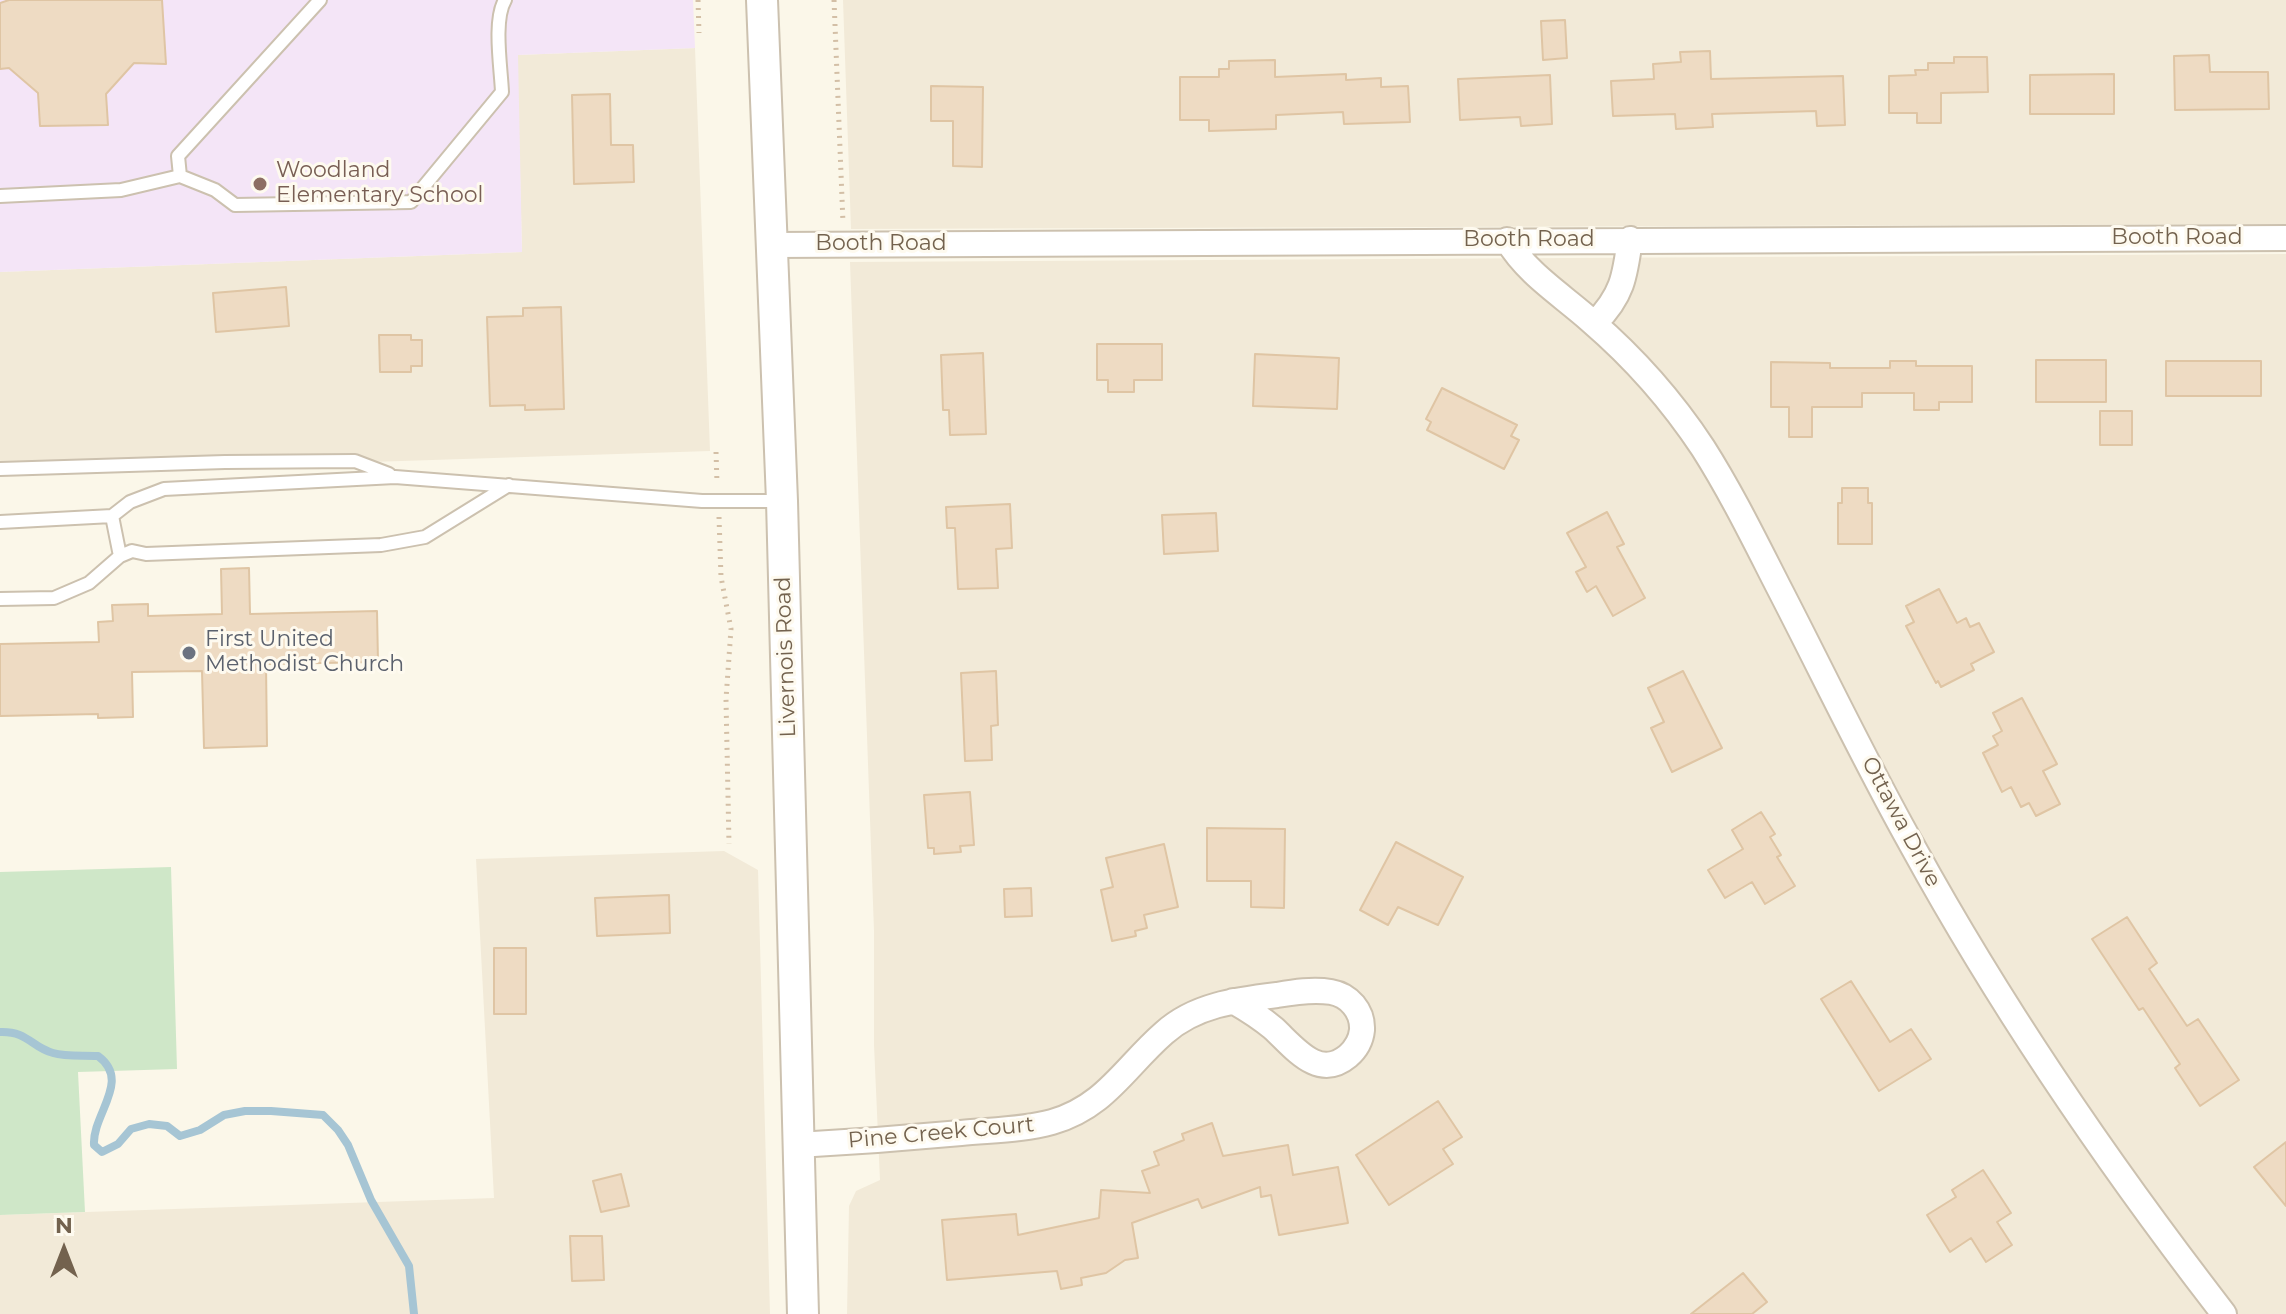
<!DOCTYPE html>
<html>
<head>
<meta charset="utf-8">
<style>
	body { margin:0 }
	#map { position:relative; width:2286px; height:1314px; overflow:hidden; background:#fbf7e9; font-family:Montserrat,sans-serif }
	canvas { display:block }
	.north { position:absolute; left:24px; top:1210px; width:80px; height:80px; -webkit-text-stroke:6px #fefaef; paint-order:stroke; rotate:0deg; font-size:22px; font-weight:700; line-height:32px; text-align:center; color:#73624e }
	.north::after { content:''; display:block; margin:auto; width:28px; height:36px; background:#73624e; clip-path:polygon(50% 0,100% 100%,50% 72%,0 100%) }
</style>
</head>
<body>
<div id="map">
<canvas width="2286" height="1314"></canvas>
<div class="north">N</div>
</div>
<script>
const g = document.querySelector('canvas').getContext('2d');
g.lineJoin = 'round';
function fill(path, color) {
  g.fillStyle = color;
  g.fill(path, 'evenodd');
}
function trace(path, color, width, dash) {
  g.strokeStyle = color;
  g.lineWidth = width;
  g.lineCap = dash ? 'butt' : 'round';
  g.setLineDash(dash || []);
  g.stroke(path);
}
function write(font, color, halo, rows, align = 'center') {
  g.font = font + ' Montserrat,sans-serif';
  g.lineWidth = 6;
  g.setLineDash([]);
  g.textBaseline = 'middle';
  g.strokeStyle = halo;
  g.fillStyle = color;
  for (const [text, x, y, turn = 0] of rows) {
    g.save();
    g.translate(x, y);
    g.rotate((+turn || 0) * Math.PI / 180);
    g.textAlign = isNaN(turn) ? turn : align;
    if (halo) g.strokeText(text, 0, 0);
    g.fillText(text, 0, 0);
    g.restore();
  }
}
fill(new Path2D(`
	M843,0H2286V224L851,229Z
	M695,48L710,451L0,474V272L522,252L517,55Z
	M2286,254V1314H847L849,1206L856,1191L880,1180L874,1045V931L850,262Z
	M724,851L758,870L770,1314H0V1215L494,1198L476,859Z`), '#f2ead8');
fill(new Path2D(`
	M0,0H693L695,48L518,55L522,252L0,272Z`), '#f4e5f7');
fill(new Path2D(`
	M171,867L177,1069L78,1072L85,1212L0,1215V872Z`), '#cfe7c8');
trace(new Path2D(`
	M0,1032C28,1031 31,1047 53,1053C66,1057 84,1055 98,1056C132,1081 92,1114 94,1145L102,1152L118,1144L131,1129L149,1124L167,1126L180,1136L200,1130L224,1115L245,1111H271L323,1115L338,1130L348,1145L371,1200L409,1266L414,1314`), '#a6c5d4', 8);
const building = new Path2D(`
	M9,0H162L166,64L134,63L106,94L108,125L40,126L38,93L9,68L0,69V3Z
	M1565,20L1567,58L1543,60L1541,21Z
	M1710,51L1711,79L1843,76L1845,125L1817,126L1816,111L1712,114L1713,127L1676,129L1675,114L1613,116L1611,81L1654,79L1653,64L1681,62L1680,52Z
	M2209,55L2210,72H2268L2269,109L2175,110L2174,56Z
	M1954,57H1987L1988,92L1941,93V123H1917V113H1889V76L1916,75L1915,70H1928V63H1954Z
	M1275,60V77L1346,74V80L1381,78V87L1408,86L1410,122L1344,124L1343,112L1276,115V129L1209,131V120H1180V77H1219V69H1229V61Z
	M2114,74V114H2030V75Z
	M1550,75L1552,124L1521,126L1520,117L1460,120L1458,79Z
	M931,86L983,87L982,167L953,166V121H931Z
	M610,94L611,145H633L634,182L574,184L572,95Z
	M286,287L289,326L216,332L213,293Z
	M561,307L564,409L525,410V405L490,406L487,317L523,316V308Z
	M379,335H411V340H422V366H411V372H380Z
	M1097,344H1162V380H1134V392H1108V380H1097Z
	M983,353L986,434L950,435L949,410H943L941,355Z
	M1255,354L1339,358L1337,409L1253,406Z
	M2036,360H2106V402H2036Z
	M1890,361H1916V366H1972V402H1939V410H1914V393H1862V407H1812V437H1789V407H1771V362L1830,363V368H1890Z
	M2166,361H2261V396H2166Z
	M1442,388L1517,425L1511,436L1519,440L1504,469L1427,430L1431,422L1426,419Z
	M2100,411H2132V445H2100Z
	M1842,488H1868V503H1872V544H1838V503H1842Z
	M1010,504L1012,548L996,549L998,588L958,589L955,528H947L946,507Z
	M1607,512L1624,544L1617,547L1645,598L1613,616L1596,586L1587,592L1576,572L1586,567L1567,533Z
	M1216,513L1218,551L1164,554L1162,515Z
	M249,568L250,614L377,611L378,662L266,664L267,746L204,748L202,671L132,672L133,717L98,718V714L0,716V644L99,642L98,622L113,621L112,605L148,604V616L222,614L221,569Z
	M1939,589L1957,623L1966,618L1970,627L1979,623L1994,652L1971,664L1974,670L1941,687L1938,681L1936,683L1906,626L1914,622L1906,606Z
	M996,671L998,725L991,726L992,760L965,761L961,673Z
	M1683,671L1722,748L1672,772L1651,728L1664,722L1648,688Z
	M2022,698L2057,764L2043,771L2060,804L2036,816L2029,803L2021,807L2011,787L2002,792L1983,753L1998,745L1993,736L2002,731L1993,713Z
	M970,792L974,845L960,846L961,852L934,854V848H928L924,795Z
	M1761,812L1775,834L1770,837L1781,855L1777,857L1795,886L1765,904L1752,882L1725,898L1708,870L1743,849L1732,830Z
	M1207,828L1285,829L1284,908L1251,907V881H1207Z
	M1396,842L1463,877L1438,925L1398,907L1388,925L1360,910Z
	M1164,844L1178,907L1144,915L1147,928L1135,931L1136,936L1112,941L1101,890L1113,887L1106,858Z
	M1031,888L1032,916L1005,917L1004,889Z
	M669,895L670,933L597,936L595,898Z
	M2127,917L2157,963L2149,969L2187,1026L2198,1019L2239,1080L2200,1106L2175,1068L2180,1064L2143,1008L2139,1010L2092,939Z
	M494,948H526V1014H494Z
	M1851,981L1890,1042L1911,1029L1931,1059L1879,1091L1821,999Z
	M1438,1101L1462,1137L1443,1149L1453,1164L1389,1205L1356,1155Z
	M1212,1123L1223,1156L1288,1145L1293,1175L1338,1167L1348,1223L1279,1235L1271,1195L1261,1197L1260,1187L1202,1208L1198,1199L1132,1223L1138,1258L1125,1260L1106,1273L1081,1278L1082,1285L1061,1289L1057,1271L947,1280L942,1220L1016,1214L1018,1235L1099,1218L1101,1190L1150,1193L1142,1171L1159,1165L1154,1152L1184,1140L1182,1134Z
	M2286,1142V1206L2254,1167Z
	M1983,1170L2011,1213L1997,1222L2012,1245L1986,1262L1971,1238L1950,1252L1927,1215L1956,1197L1952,1190Z
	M621,1174L629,1206L601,1212L593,1181Z
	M570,1236H602L604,1280L572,1281Z
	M1743,1273L1767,1302L1752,1314H1691Z`);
fill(building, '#eedbc3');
trace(building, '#dfc5a4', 2);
const service = new Path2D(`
	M180,176L178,156L320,0
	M0,196L121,190L180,176L215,190L235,205L411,202L502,92C501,68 493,20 505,0
	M0,469L225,462L355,461L389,474
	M112,516L120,556
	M0,522L112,516L130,502L164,489L395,477L702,501H780
	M0,599L54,598L89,583L120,556L132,551L146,554L381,545L425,537L509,485`);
const minor = new Path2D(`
	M1507,240C1527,274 1562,295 1591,321C1634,358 1672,401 1703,448C1731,492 1754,539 1778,586C1823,673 1865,762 1913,847C2002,1009 2111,1168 2224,1314
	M772,245L2286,238
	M1595,323C1622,296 1625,277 1630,239
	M798,1145C853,1142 907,1138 961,1133C991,1130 1023,1130 1052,1122C1105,1107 1125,1067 1164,1033C1195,1005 1236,1000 1277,995C1294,992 1313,989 1331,992C1349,995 1363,1011 1362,1030C1361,1040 1356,1049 1348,1056C1318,1081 1294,1047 1273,1028C1261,1018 1247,1009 1233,1001`);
const tertiary = new Path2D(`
	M762,0L782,501L803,1314`);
trace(service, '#ccc1af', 16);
trace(minor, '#ccc1af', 28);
trace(tertiary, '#ccc1af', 34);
trace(new Path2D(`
	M698,0L699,33
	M834,0L843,223
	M716,452L717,483
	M719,517L721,577L731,629L726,699L729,844`), '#d3bfa6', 5, [2, 6]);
trace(service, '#fff', 12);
trace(minor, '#fff', 24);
trace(tertiary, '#fff', 30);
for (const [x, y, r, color] of [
	[260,184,8,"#8d6e63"],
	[189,653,8,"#6b7280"]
]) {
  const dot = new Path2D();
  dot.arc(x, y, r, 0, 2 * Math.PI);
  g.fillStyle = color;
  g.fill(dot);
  trace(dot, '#fefaef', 3);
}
write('22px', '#785e54', '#fefaef', [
	["Woodland",276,171],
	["Elementary School",276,196]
], 'left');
write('22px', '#73624e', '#fefaef', [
	["Booth Road",2177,238],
	["Booth Road",1529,240],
	["Booth Road",881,244],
	["Livernois Road",786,657,-92],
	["Ottawa Drive",1901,822,62],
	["Pine Creek Court",941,1133,-5]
]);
write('22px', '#5b616d', '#fefaef', [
	["First United",205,640],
	["Methodist Church",205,665]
], 'left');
</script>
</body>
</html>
